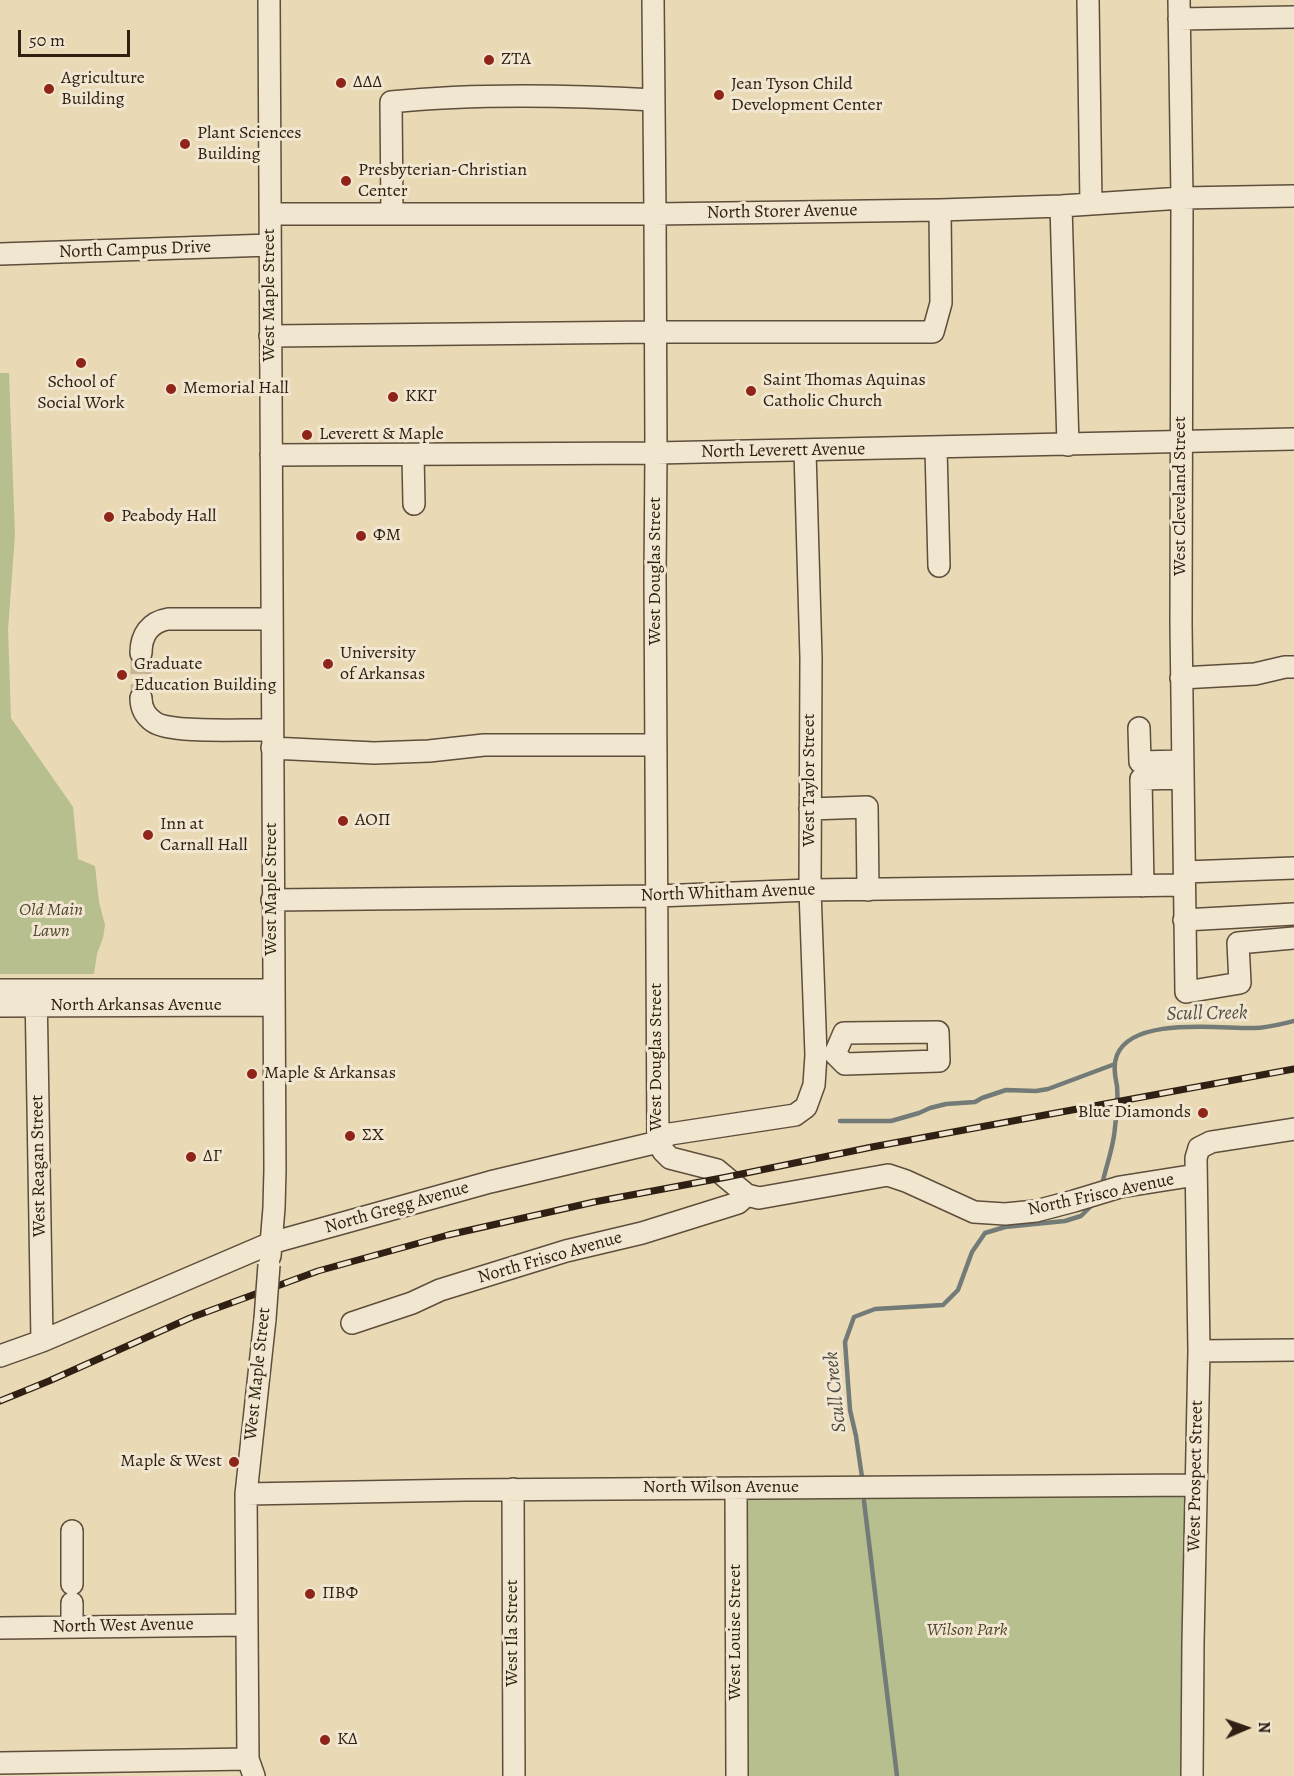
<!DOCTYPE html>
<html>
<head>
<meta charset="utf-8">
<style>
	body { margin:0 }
	#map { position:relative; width:1294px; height:1776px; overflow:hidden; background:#e9d9b5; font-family:Alegreya,serif }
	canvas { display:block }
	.north { position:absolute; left:1216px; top:1698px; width:60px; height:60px; -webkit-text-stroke:4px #f1e6cf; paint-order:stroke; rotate:88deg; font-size:16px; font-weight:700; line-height:24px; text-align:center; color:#302013 }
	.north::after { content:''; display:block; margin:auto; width:21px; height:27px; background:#302013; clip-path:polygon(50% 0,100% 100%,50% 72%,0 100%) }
	.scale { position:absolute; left:18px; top:30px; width:112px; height:27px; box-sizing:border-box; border:3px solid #302013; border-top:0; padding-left:8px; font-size:18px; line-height:21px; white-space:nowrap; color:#302013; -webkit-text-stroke:4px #f1e6cf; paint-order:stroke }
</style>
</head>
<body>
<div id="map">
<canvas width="1294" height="1776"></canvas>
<div class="north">N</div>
<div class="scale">50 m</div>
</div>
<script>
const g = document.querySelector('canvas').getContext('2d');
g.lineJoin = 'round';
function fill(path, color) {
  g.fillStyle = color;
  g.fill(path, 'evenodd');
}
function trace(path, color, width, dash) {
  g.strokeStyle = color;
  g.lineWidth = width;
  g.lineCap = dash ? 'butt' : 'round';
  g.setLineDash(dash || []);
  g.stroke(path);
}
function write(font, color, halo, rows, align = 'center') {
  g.font = font + ' Alegreya,serif';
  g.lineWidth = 6;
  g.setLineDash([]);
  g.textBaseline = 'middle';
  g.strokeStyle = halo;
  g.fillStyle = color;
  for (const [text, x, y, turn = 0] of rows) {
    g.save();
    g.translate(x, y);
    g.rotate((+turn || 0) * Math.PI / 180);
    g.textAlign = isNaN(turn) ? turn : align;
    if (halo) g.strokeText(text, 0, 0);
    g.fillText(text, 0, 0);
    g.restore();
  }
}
fill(new Path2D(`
	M0,373H9L15,535L8,629L11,718L73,807L78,859L95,866L99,902L105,925L103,938L97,954L94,974H0Z
	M1196,1485L1192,1776H737L736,1488Z`), '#b6bf8d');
trace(new Path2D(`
	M840,1121H891L919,1113L930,1108L946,1104L975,1102L982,1098L1006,1090L1036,1091L1048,1089L1115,1064
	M1102,1185C1106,1166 1114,1146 1115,1127C1117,1114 1118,1099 1117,1086C1115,1076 1113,1065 1117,1055C1133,1016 1220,1029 1254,1028C1267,1028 1281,1024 1294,1021
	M862,1477L856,1436L850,1410L845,1342L854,1317L875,1309L943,1305L958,1290L972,1252L985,1233L1005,1227L1065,1221L1081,1216L1093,1204
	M864,1501L897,1776`), '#727b77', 4.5);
trace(new Path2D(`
	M141,653V698`), '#c4b495', 21, [21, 10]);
const minor = new Path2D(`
	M269,0L275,1169L274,1208L270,1256
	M653,0L655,214L656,453L655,576L658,1142L663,1151L670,1158L717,1170L747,1195L759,1198L888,1175L906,1181L974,1212L1005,1214L1036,1211L1074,1201L1120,1187L1196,1175
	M1088,0L1091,204
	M1179,0L1182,198L1181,625L1186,992L1240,983L1238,943L1294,938
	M1179,19L1294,17
	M1061,206L1068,445
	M270,214H655L940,210L1061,206L1182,198L1294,196
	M392,214L391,102C478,93 567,95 654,100
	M0,254L270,245
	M270,336L655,332H933L941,303L940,210
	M936,448L939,566
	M271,455L656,453L1294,439
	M413,455L414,504
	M141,653C141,635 150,622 168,619H272
	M1181,678L1255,674L1285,667H1294
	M141,698C141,708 145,716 154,722C171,734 247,729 272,730
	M1139,728L1140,762L1182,761
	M272,748L374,753L429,751L484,745H656
	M810,809L867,807L868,890
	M1185,872L1294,868
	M1143,886L1141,779L1183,778
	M272,900L657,896L810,890L1184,885
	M1184,920L1294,914
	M0,990H273
	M36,990L42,1341
	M0,1006L273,1005
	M938,1032L939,1061L845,1064L835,1054L844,1033Z
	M352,1323L412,1303L440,1290L566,1251L642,1233L738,1203L747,1195
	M1199,1351L1294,1350
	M0,1356L42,1341L271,1243L490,1182L658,1142L670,1134L795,1115L806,1107L814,1085L816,1055L810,890L811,658L805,451
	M736,1488L737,1776
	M513,1489L514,1776
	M246,1494L466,1490L1196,1485
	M72,1584V1531
	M72,1627V1603
	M0,1628L246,1625
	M0,1763L248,1759
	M254,1776L248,1759L246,1494L265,1319
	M1192,1776L1193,1643L1199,1351L1196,1158L1199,1148L1211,1142L1294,1129`);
trace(minor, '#5e4e3c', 24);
trace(minor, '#f1e6cf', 21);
const rail = new Path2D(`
	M0,1401L49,1381L190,1318L318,1271L448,1235L594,1202L727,1177L872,1147L1294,1069`);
trace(rail, '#302013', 7);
trace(rail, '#f1e6cf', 4.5, [14]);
const minorBridge = new Path2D(`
	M265,1319L269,1265`);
trace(minorBridge, '#5e4e3c', 24, []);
trace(minorBridge, '#f1e6cf', 21);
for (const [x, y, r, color] of [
	[489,60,6,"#8f2418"],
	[341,83,6,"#8f2418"],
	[49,89,6,"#8f2418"],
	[719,95,6,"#8f2418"],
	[185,144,6,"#8f2418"],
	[346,181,6,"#8f2418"],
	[81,363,6,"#8f2418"],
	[171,389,6,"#8f2418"],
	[751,391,6,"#8f2418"],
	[393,397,6,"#8f2418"],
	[307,435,6,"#8f2418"],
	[109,517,6,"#8f2418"],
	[361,536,6,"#8f2418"],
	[328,664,6,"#8f2418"],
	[122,675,6,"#8f2418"],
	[343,821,6,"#8f2418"],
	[148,835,6,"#8f2418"],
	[252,1074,6,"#8f2418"],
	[1203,1113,6,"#8f2418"],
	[350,1136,6,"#8f2418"],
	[191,1157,6,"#8f2418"],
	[234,1462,6,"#8f2418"],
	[310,1594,6,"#8f2418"],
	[325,1740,6,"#8f2418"]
]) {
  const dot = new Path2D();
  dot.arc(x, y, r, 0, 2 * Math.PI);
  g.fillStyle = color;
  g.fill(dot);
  trace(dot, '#f1e6cf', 2);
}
write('18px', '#302013', '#f1e6cf', [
	["ΖΤΑ",501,60],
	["Agriculture",61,79],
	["Building",61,100],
	["ΔΔΔ",353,83],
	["Jean Tyson Child",731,85],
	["Development Center",731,106],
	["Plant Sciences",197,134],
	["Building",197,155],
	["Presbyterian-Christian",358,171],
	["Center",358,192],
	["Saint Thomas Aquinas",763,381],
	["Catholic Church",763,402],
	["School of",81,383,"center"],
	["Social Work",81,404,"center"],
	["Memorial Hall",183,389],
	["ΚΚΓ",405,397],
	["Leverett & Maple",319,435],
	["Peabody Hall",121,517],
	["ΦΜ",373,536],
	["University",340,654],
	["of Arkansas",340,675],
	["Graduate",134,665],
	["Education Building",134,686],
	["ΑΟΠ",355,821],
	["Inn at",160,825],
	["Carnall Hall",160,846],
	["Maple & Arkansas",264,1074],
	["Blue Diamonds",1191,1113,"right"],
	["ΣΧ",362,1136],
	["ΔΓ",203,1157],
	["Maple & West",222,1462,"right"],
	["ΠΒΦ",322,1594],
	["ΚΔ",337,1740]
], 'left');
write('18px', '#302013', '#f1e6cf', [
	["North Storer Avenue",782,212,-1],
	["North Campus Drive",135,250,-2],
	["West Maple Street",270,295,-90],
	["North Leverett Avenue",783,451,-1],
	["West Cleveland Street",1181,496,-90],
	["West Douglas Street",656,571,-90],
	["West Taylor Street",810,780,-90],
	["West Maple Street",272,889,-90],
	["North Whitham Avenue",728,893,-2],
	["North Arkansas Avenue",136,1006],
	["West Douglas Street",657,1057,-90],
	["West Reagan Street",39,1166,-91],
	["North Frisco Avenue",1101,1195,-12],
	["North Gregg Avenue",397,1208,-16],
	["North Frisco Avenue",550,1258,-16],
	["West Maple Street",258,1374,-84],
	["West Prospect Street",1196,1476,-89],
	["North Wilson Avenue",721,1488],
	["North West Avenue",123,1626,-1],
	["West Louise Street",736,1632,-90],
	["West Ila Street",513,1633,-90]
]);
write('italic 18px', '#524832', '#f1e6cf', [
	["Old Main",51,911],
	["Lawn",51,932],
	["Wilson Park",967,1631]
]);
write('italic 20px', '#514d45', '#f1e6cf', [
	["Scull Creek",1207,1014,-1],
	["Scull Creek",836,1392,-96]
]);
</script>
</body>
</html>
